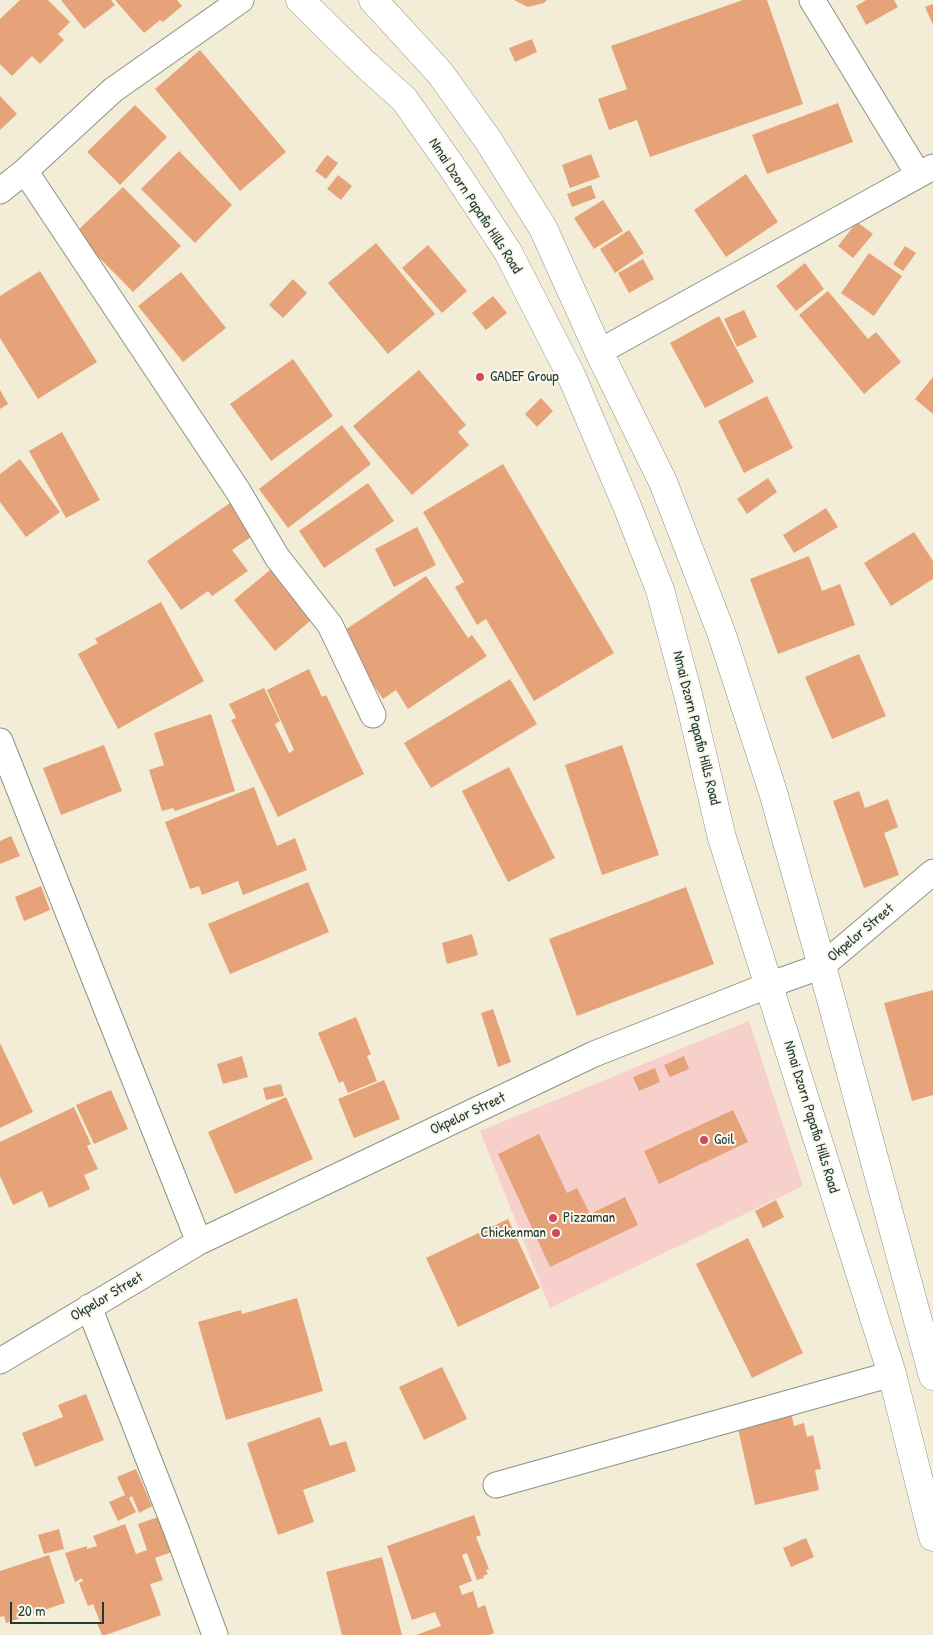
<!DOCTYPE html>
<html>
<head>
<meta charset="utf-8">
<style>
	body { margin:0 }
	#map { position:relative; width:933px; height:1635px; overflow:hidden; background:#f3ecd6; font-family:"Patrick Hand",sans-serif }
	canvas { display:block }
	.scale { position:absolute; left:10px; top:1602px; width:94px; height:22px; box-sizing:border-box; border:2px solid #1f3d34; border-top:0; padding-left:6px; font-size:15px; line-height:18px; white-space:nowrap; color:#1f3d34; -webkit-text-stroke:4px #fbf7ec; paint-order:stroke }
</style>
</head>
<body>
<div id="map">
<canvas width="933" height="1635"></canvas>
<div class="scale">20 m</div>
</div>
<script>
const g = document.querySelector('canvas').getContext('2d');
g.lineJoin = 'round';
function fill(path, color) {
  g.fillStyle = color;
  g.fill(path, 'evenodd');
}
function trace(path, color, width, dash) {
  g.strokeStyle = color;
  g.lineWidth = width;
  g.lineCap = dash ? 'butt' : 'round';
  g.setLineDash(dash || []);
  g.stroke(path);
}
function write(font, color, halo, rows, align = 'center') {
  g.font = font + ' "Patrick Hand",sans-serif';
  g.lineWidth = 4;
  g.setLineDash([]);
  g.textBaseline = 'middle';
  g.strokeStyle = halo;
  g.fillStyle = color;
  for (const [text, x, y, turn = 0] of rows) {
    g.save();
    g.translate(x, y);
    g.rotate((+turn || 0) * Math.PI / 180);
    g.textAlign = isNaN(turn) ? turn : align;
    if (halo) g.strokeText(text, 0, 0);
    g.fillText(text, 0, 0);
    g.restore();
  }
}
fill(new Path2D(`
	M749,1021L803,1186L550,1308L480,1131Z`), '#f7d0cb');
fill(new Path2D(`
	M20,0H48L70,22L58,34L64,40L40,64L32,56L12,76L0,64V19Z
	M61,0H111L115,5L84,29Z
	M115,0H177L182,6L163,22L160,20L144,33Z
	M514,0H547L544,3L528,7Z
	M743,0H767L803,104L650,157L637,120L609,130L598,99L627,89L611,46Z
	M866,0H894L898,7L866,25L856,6Z
	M933,4V25L925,7Z
	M532,39L537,52L515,62L509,48Z
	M200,50L286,152L240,191L155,89Z
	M0,96L17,114L0,130Z
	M838,103L853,142L767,174L752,135Z
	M135,105L167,137L120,185L87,152Z
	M179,151L232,205L195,243L141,189Z
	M591,154L600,177L570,188L562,165Z
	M327,155L338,163L326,179L315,171Z
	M746,174L778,222L726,257L694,210Z
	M338,175L352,186L341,200L327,189Z
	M591,185L596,198L572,207L567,194Z
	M123,187L181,246L133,292L75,233Z
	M603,200L623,231L594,249L574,218Z
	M857,222L873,234L853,258L838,246Z
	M629,230L644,253L615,273L600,249Z
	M376,243L435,314L388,354L328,283Z
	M428,245L467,291L442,313L402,268Z
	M905,246L916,253L903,271L893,264Z
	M869,253L902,276L874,316L841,293Z
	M643,259L654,279L629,293L618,273Z
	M805,263L824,289L796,311L776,286Z
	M40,271L97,362L38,399L0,338V296Z
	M181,272L226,328L183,362L138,306Z
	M293,279L307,293L283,318L269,305Z
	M828,291L868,339L876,332L901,362L864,394L799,315Z
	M493,296L507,313L486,330L472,313Z
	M744,310L757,337L737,347L724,319Z
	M719,316L754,382L705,408L670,343Z
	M293,359L333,416L271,461L230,404Z
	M419,370L466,425L458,432L469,445L412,495L353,426Z
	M933,377V414L915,399Z
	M0,390L8,404L0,409Z
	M767,396L793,448L744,473L718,421Z
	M541,398L553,411L537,427L525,414Z
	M342,425L371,464L288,528L259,489Z
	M62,432L100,500L66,518L29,451Z
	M20,459L60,512L26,537L0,502V474Z
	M503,464L614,653L534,701L486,619L477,625L455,587L464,582L423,512Z
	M768,478L777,492L747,514L737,499Z
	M368,483L394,521L324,568L299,531Z
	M237,498L260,531L232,550L248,571L212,596L208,591L181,610L147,561Z
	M826,508L838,527L794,553L783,535Z
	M417,527L436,565L394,587L375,549Z
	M914,532L933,561V579L891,606L864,563Z
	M809,556L822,591L840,584L855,625L778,654L750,579Z
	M276,565L317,615L275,651L234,600Z
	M426,576L468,638L472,635L487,656L408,709L396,690L383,699L339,634Z
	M161,602L204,681L118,729L78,654L98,643L95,639Z
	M859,654L886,716L832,739L805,677Z
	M309,669L322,697L326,695L364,774L278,817L231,720L236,718L229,704L264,688L280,721L275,724L289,753L294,750L267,690Z
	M510,679L537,724L431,788L404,743Z
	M211,714L235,791L175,811L173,808L162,811L149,770L164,765L154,733Z
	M104,745L122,791L61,815L43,768Z
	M622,745L659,855L602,875L565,765Z
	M509,767L555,858L508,882L462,791Z
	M254,787L277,846L295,838L307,870L243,895L238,881L202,895L199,886L190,889L165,822Z
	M859,791L865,808L888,799L898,827L884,833L899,875L864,888L833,801Z
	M11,836L20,856L0,864V841Z
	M308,882L329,932L230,974L208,924Z
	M41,886L50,910L24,921L15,897Z
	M686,887L714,964L577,1016L549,939Z
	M472,934L478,955L447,964L442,943Z
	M933,990V1095L912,1101L884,1003Z
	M493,1009L511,1062L498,1067L481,1013Z
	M356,1017L371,1054L367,1056L377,1081L348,1093L343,1081L339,1083L318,1033Z
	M0,1043L33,1112L0,1128Z
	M242,1056L248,1077L223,1084L217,1064Z
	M684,1056L689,1069L670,1077L664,1065Z
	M655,1068L660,1082L639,1091L633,1077Z
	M384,1080L400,1119L354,1138L338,1099Z
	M281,1084L284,1096L266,1100L263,1088Z
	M111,1090L128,1129L94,1144L76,1105Z
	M286,1097L313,1159L235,1194L208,1132Z
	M74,1107L91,1144L87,1146L98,1169L84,1175L90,1189L49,1208L42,1191L13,1205L0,1176V1142Z
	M733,1110L748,1142L659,1184L644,1151Z
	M539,1134L567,1193L577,1188L590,1214L625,1197L638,1225L550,1267L498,1154Z
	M776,1200L784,1217L763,1228L755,1211Z
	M508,1219L540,1288L458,1327L426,1258Z
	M748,1238L803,1353L752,1378L696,1264Z
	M297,1298L323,1391L226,1420L198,1322L241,1310L242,1314Z
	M442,1367L467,1419L424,1440L399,1387Z
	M86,1394L104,1440L35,1467L22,1433L63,1417L58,1405Z
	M791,1412L794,1426L804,1423L807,1437L813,1435L821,1469L815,1470L819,1490L755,1505L737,1424Z
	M320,1417L330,1446L346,1441L356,1471L303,1490L314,1522L278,1535L247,1443Z
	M136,1469L152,1506L139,1513L132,1496L129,1498L136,1512L118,1521L109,1502L125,1495L117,1477Z
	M167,1514L180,1549L155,1558L163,1580L150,1584L161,1615L106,1635H102L97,1623L100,1622L93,1604L88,1606L79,1583L83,1581L82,1578L75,1582L65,1553L87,1546V1549L97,1546L93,1536L125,1524L136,1554L147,1550L138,1524Z
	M474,1515L481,1535L476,1537L489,1569L486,1570L488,1574L483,1576L484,1578L477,1580L467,1553L462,1555L472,1581L459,1586L462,1595L473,1591L478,1608L485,1605L494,1633L489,1635H416L441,1626L435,1612L412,1620L387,1546Z
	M59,1529L64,1549L44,1554L38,1535Z
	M806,1538L814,1557L791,1567L783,1548Z
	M49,1555L65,1603L6,1623L4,1616L0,1617V1571Z
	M382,1557L402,1635H342L326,1572Z`), '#e6a379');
const minor = new Path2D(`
	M812,0L918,174
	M25,171L238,491L277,557L330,625L373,715
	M0,191L25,171L113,90L241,0
	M599,352L933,167
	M0,741L199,1242
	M89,1307L177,1532L215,1635
	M0,1361L199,1242L594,1054L769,985L822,966L933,872
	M496,1485L892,1374`);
const tertiary = new Path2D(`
	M300,0L366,65L404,99L454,170L508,252L571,375L627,506L660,590L689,698L722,838L892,1374L933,1537
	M373,0L440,73L488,140L543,228L599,352L663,482L721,632L773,792L822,966L933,1376`);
trace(minor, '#899485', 27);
trace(tertiary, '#899485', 29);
trace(minor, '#fff', 25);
trace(tertiary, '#fff', 28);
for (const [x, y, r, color] of [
	[480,377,5,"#d1495b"],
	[704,1140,5,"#d1495b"],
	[553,1218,5,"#d1495b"],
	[556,1233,5,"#d1495b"]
]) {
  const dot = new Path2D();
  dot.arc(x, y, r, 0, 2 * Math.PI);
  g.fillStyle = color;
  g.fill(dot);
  trace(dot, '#fbf7ec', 2);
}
write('15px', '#1f3d34', '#fbf7ec', [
	["Nmai Dzorn Papafio Hills Road",475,206,57],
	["Nmai Dzorn Papafio Hills Road",696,728,76],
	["Okpelor Street",861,933,-40],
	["Okpelor Street",468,1114,-25],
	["Nmai Dzorn Papafio Hills Road",811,1117,73],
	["Okpelor Street",107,1297,-31]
]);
write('15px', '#1f3d34', '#fbf7ec', [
	["GADEF Group",490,377],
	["Goil",714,1140],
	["Pizzaman",563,1218],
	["Chickenman",546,1233,"right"]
], 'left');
</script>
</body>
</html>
